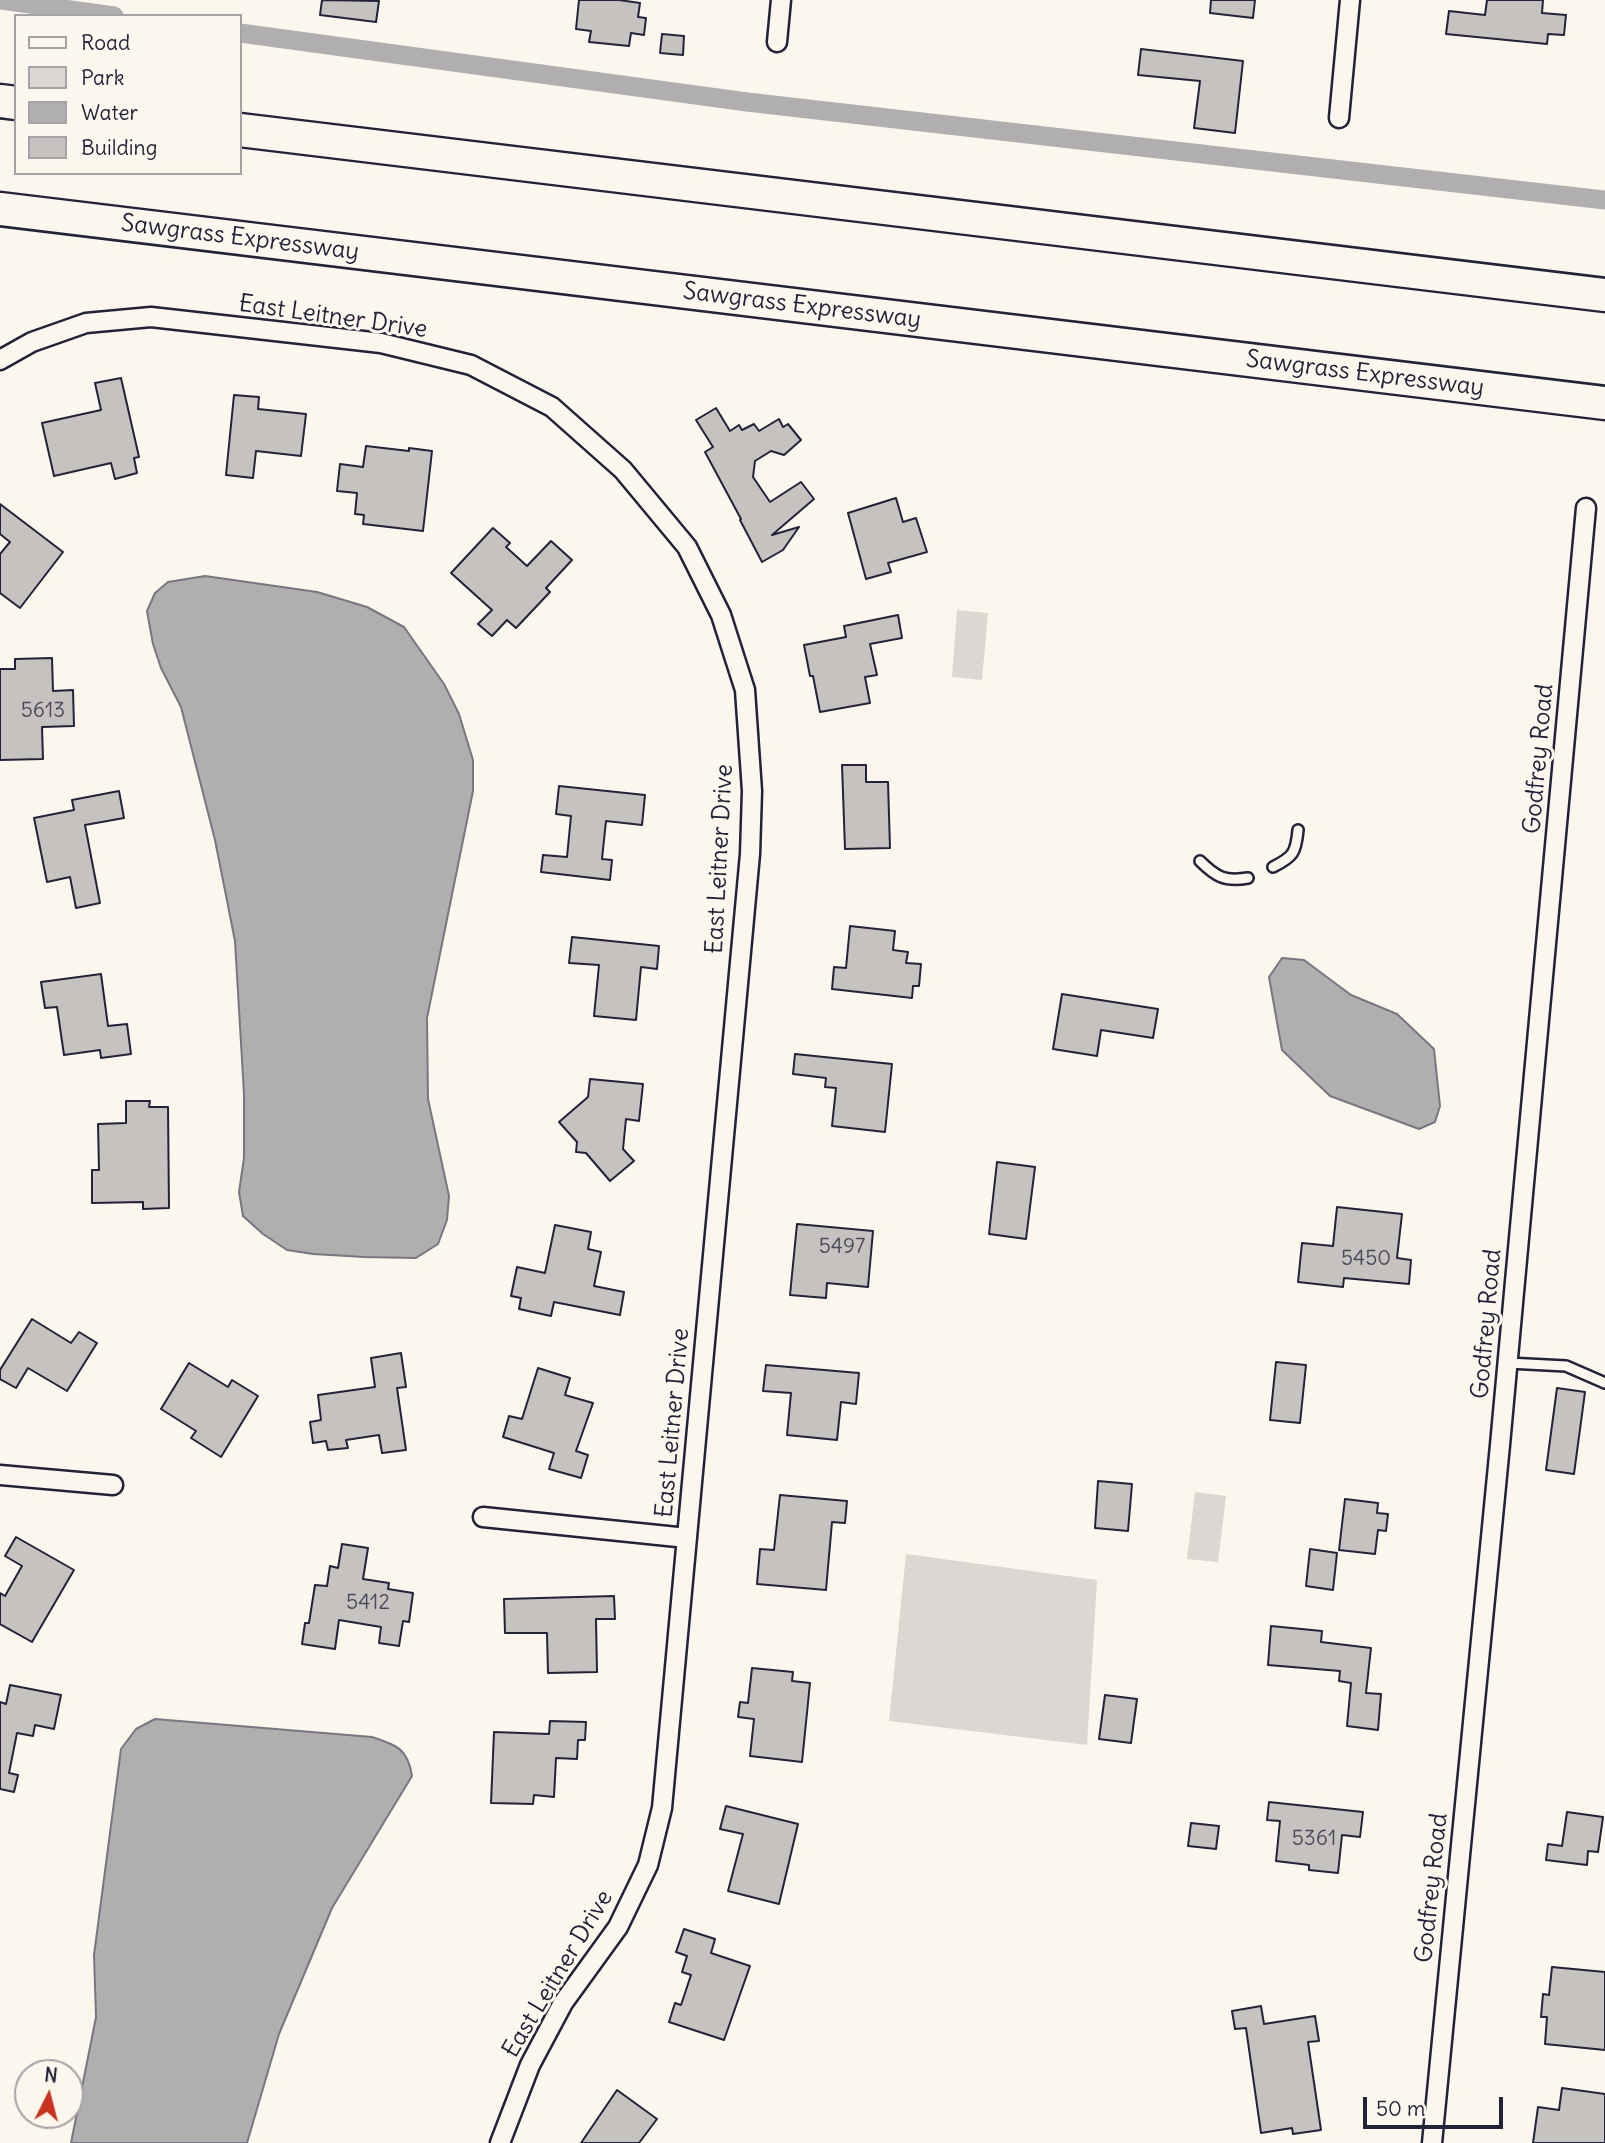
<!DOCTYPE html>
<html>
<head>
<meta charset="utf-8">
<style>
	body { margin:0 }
	#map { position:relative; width:1605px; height:2143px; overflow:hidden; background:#fbf7ec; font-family:Delius,sans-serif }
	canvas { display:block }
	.legend { position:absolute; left:14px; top:14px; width:228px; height:161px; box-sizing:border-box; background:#fbf7ec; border:2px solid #a4a2a5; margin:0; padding:9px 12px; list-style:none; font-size:21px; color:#22223b }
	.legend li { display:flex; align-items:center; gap:14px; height:35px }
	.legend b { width:35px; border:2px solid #a4a2a5 }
	.north { position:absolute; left:14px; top:2059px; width:70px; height:70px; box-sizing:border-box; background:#fbf7ec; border:2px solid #a4a2a5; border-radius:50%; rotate:6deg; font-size:19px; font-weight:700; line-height:28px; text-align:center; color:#22223b }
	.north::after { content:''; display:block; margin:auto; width:24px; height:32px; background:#c8321e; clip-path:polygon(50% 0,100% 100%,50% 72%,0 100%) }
	.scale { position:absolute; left:1363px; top:2097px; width:140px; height:32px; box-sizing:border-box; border:4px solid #22223b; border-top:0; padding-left:9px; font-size:21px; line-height:24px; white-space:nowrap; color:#22223b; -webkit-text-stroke:5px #fbf7ec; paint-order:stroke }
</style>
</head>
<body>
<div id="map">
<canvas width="1605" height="2143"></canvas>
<ul class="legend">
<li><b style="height:9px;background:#fbf7ec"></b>Road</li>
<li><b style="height:19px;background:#dbd8d3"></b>Park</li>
<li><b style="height:19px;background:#b1aeb0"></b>Water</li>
<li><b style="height:19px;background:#c6c2c0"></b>Building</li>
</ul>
<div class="north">N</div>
<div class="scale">50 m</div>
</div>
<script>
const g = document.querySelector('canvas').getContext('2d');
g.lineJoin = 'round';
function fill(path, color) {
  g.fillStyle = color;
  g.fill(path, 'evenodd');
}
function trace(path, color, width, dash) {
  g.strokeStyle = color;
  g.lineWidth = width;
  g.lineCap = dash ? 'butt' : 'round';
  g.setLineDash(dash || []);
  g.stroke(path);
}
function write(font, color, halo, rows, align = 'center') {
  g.font = font + ' Delius,sans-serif';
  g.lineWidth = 6;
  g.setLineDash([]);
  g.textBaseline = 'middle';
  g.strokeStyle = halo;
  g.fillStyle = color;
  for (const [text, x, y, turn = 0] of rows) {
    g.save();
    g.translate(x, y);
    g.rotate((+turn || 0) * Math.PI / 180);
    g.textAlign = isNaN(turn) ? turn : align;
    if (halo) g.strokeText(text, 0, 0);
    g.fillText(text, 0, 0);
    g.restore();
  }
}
fill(new Path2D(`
	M957,610L988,613L982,680L952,677Z
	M1195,1492L1226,1496L1218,1562L1187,1559Z
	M906,1554L1097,1580L1087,1745L889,1721Z`), '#dbd8d3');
const water = new Path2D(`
	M205,576L317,592L367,607L404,627L444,684L459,714L473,760V791L427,1018L428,1099L449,1196L447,1220L438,1244L416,1258L364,1257L313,1254L287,1250L263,1234L243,1216L239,1192L244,1158V1094L235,941L215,840L181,707L161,668L153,644L147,611L155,593L168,582Z
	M1282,958L1304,960L1351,995L1397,1014L1434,1049L1440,1106L1435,1122L1419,1129L1330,1096L1282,1050L1269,977Z
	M155,1719L372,1737C397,1745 408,1749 412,1776L332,1908L279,2034L247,2143H71L96,2017L94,1955L121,1749L136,1729Z`);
fill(water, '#b1aeb0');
trace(water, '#787681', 2);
trace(new Path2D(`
	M0,0L114,16
	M240,33L747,102L1605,200`), '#b1aeb0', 19);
const building = new Path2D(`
	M322,0L379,1L376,22L320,15Z
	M579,0H619L640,3L638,17L646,18L644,35L631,33L629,46L589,42L591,31L576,29Z
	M1211,0H1255L1253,18L1210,13Z
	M1487,0H1543L1542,13L1566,15L1564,35L1548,34L1547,44L1446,34L1449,11L1485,15Z
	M662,34L684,36L683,55L660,53Z
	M1141,49L1243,61L1235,133L1194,128L1200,81L1138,75Z
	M121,378L139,457L134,458L137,473L115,479L111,463L54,476L42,423L101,410L95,383Z
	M234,395L259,397L258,409L306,414L301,456L256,451L253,478L226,475Z
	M716,408L730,431L739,425L742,430L754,424L759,431L779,419L783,427L788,424L801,440L784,455L771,451L755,461L753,477L770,502L801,482L814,499L772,535L799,527L783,550L762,562L740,520L741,519L705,452L713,447L696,420Z
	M366,446L409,451V448L432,451L423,531L363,524L364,515L355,514L357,493L337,491L340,464L363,467Z
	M896,498L903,522L916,518L927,552L888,563L891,572L866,579L848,513Z
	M0,504L63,552L20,608L0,593V554L10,542L0,534Z
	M493,528L510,543L506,547L527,566L551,541L572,560L546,588L550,592L516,628L507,620L492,636L478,624L492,610L451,573Z
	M898,615L902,638L870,644L877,675L865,677L870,703L820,712L813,676H810L804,645L846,637L844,626Z
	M52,658L53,691L73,690L74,726L42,727L43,759L0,760V669H15V659Z
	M842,765H866V782H888L890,848L845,849Z
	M559,786L645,795L642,825L606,821L602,859L612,860L610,880L541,872L543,855L567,857L571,816L556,814Z
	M119,791L124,818L85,825L100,903L76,908L70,877L47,882L34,818L74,810L72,800Z
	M850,926L895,931L893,950L908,952L906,963L921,964L919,986H913L912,998L832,989L834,967L846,968Z
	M572,937L659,946L657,969L641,967L636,1020L594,1016L599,965L569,963Z
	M101,974L108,1026L127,1024L131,1054L101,1058L100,1050L64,1055L57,1007L45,1008L41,982Z
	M1062,994L1158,1009L1153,1038L1101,1030L1097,1056L1053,1049Z
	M795,1054L892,1064L885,1132L832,1126L836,1088L825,1087L826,1078L793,1074Z
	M590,1079L643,1084L639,1121L626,1119L623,1149L634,1161L610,1181L586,1153L576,1152L577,1142L559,1122L588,1097Z
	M126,1101H150L149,1107H168L169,1208L143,1209V1202L92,1203V1170H99L98,1124L126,1123Z
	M997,1162L1035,1167L1026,1239L989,1234Z
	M1337,1207L1402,1214L1397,1258L1411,1260L1409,1284L1344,1278L1343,1287L1298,1282L1302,1243L1333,1246Z
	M797,1224L873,1231L868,1287L827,1283L826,1298L790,1295Z
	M555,1225L591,1232L588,1249L601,1252L594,1286L624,1292L620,1315L554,1302L551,1316L519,1309L521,1298L511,1296L517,1267L545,1273Z
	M32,1319L71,1343L79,1332L97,1343L67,1391L28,1368L16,1388L0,1379V1370Z
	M401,1353L406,1387L397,1388L406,1450L382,1453L379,1435L346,1440L348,1448L328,1450L326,1441L313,1443L310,1422L321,1420L318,1395L375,1387L371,1358Z
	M1276,1362L1306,1365L1300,1423L1270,1420Z
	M189,1363L228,1387L232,1380L258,1396L221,1457L191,1438L196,1431L161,1409Z
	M766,1365L859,1373L856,1404L841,1402L837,1440L787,1435L791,1393L763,1391Z
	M538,1368L570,1378L565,1395L593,1403L576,1451L588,1455L581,1478L549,1469L554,1453L503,1437L509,1416L522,1419Z
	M1557,1388L1585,1392L1574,1474L1546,1470Z
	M1098,1481L1132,1484L1128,1531L1095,1528Z
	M780,1495L847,1501L845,1523L832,1522L826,1590L757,1584L760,1549L774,1550Z
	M1345,1499L1378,1503L1377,1513L1388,1514L1386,1531L1378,1530L1375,1554L1339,1550Z
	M16,1537L74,1570L32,1642L0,1624V1593L5,1596L22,1566L5,1556Z
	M342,1544L368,1548L363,1579L389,1583L388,1589L413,1593L409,1622L403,1621L399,1646L379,1643L381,1627L339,1620L335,1649L302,1644L305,1623H309L315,1585L327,1586L330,1566L338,1568Z
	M1310,1549L1337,1553L1333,1590L1306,1586Z
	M614,1596L615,1619H596L597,1672L548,1673L547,1633H505L504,1599Z
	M1271,1626L1322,1631L1321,1642L1371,1648L1366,1693L1381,1694L1378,1730L1347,1726L1351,1683L1339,1681L1340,1671L1268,1665Z
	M752,1668L793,1672L792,1681L810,1683L802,1762L750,1756L754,1719L738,1717L740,1702L748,1703Z
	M10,1685L61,1695L54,1729L35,1725L33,1736L17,1733L9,1773L18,1775L14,1792L0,1789V1702L6,1704Z
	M1105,1695L1137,1699L1131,1743L1099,1739Z
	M550,1721L586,1722L585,1740H578L577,1759L556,1758L554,1797L534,1795L533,1804L491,1803L494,1732L549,1734Z
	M1269,1802L1363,1812L1360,1837L1342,1835L1338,1873L1309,1870V1865L1276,1861L1280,1821L1267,1820Z
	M726,1806L798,1824L779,1904L728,1891L743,1834L720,1829Z
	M1567,1812L1603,1817L1598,1852L1588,1851L1587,1865L1546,1860L1548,1844L1562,1846Z
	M1191,1823L1219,1826L1216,1849L1188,1846Z
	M684,1929L715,1939L711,1953L750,1966L724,2040L669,2022L675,2003L681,2005L691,1975L682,1972L687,1956L676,1952Z
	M1552,1967L1605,1972V2050L1545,2044L1547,2017H1541L1543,1994L1549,1995Z
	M1261,2006L1264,2024L1315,2016L1319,2041L1308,2042L1321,2130L1293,2134L1292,2128L1261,2133L1246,2028L1235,2029L1232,2011Z
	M1562,2088L1605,2094V2143H1533L1538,2107L1559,2110Z
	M617,2090L657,2119L639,2143H581Z`);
fill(building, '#c6c2c0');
trace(building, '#22223b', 2);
const lane = new Path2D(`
	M1200,861C1216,877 1225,882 1248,878
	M1273,867C1293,857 1296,853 1298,830
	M1508,1363L1566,1366L1605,1383`);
const street = new Path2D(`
	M777,42L781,0
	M1339,118L1350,0
	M0,360L32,342L86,323L151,317L381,343L471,365L552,407L623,470L687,547L721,615L745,690L752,791L750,854L662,1808L648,1865L618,1927L563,2003L530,2065L500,2143
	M0,1475L113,1485
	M483,1517L687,1538
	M1432,2143L1500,1445L1586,508`);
const highway = new Path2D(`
	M0,101L16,103
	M240,130L1605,295
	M0,209L1605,403`);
trace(lane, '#22223b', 14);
trace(street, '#22223b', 23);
trace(highway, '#22223b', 37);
trace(lane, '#fbf7ec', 9);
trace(street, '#fbf7ec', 18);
trace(highway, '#fbf7ec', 32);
write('21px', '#4b4a5c', null, [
	["5613",43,711],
	["5497",842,1247],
	["5450",1366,1259],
	["5412",368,1603],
	["5361",1314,1839]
]);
write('24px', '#22223b', '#fbf7ec', [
	["Sawgrass Expressway",240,238,7],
	["Sawgrass Expressway",802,306,7],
	["East Leitner Drive",333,317,8],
	["Sawgrass Expressway",1365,374,7],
	["Godfrey Road",1539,759,-85],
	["East Leitner Drive",720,859,-87],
	["Godfrey Road",1487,1324,-85],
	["East Leitner Drive",673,1423,-85],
	["Godfrey Road",1432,1888,-84],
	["East Leitner Drive",558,1974,-59]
]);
</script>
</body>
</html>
